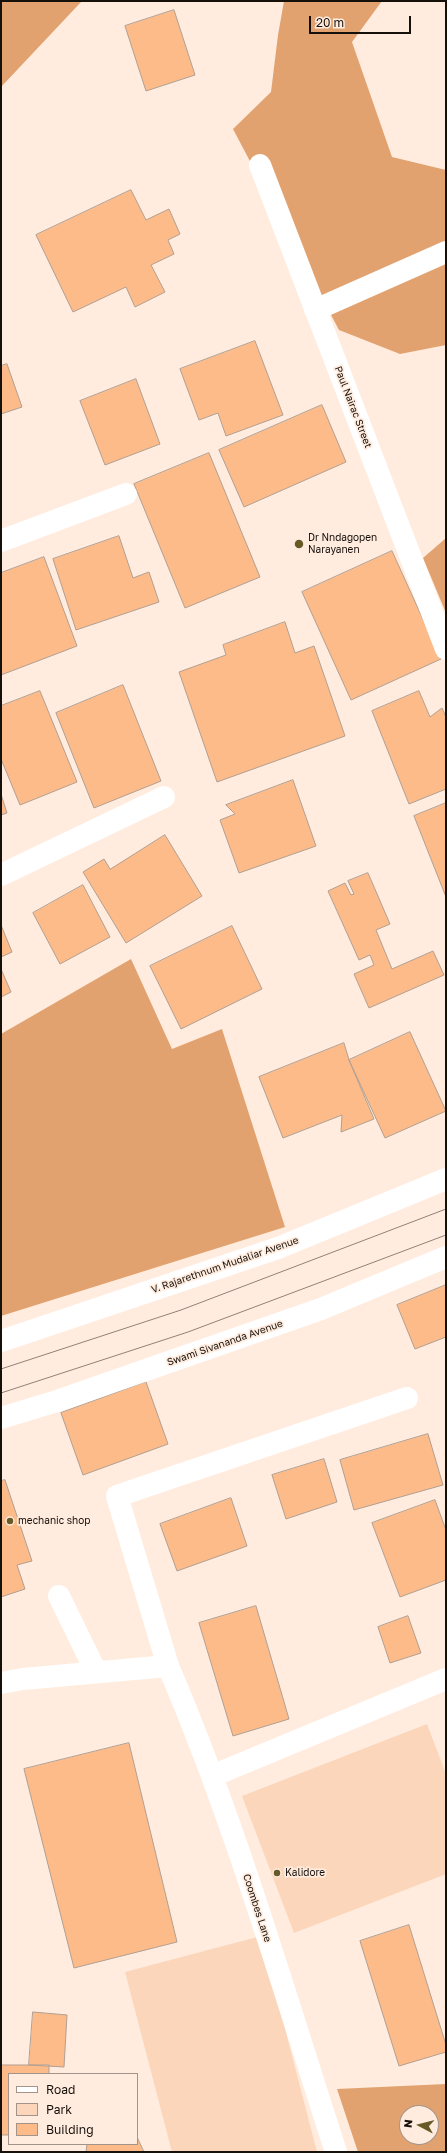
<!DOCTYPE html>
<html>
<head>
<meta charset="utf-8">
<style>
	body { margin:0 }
	#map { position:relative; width:447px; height:2153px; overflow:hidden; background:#ffecde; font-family:"Golos Text",sans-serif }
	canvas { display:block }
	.frame { position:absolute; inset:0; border:2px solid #16100b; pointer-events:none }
	.legend { position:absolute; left:8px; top:2073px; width:130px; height:72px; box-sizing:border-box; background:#ffecde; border:1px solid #a2948a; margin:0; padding:5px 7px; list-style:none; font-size:12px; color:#16100b }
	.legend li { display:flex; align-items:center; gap:8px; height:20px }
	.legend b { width:20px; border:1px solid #a2948a }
	.north { position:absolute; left:399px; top:2105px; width:40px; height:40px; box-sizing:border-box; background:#ffecde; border:1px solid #a2948a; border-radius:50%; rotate:277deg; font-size:11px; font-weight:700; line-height:16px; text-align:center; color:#16100b }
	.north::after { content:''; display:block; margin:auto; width:14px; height:18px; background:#685a27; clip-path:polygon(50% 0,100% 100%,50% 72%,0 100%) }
	.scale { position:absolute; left:309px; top:16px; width:102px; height:18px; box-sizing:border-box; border:2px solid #16100b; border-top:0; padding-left:5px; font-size:12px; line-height:14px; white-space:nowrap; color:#16100b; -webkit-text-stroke:3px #ffecde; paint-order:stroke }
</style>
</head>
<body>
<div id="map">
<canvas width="447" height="2153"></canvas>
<div class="frame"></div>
<ul class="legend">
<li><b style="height:5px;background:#fff"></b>Road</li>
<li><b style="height:11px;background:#fbd6ba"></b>Park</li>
<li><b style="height:11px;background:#fcbb89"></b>Building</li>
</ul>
<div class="north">N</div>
<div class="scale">20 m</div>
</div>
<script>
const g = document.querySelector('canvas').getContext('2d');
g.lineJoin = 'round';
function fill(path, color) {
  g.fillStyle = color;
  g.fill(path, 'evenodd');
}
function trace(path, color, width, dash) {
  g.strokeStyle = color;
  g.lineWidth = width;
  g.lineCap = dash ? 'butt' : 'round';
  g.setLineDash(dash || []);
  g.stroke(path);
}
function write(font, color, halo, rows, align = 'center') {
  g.font = font + ' "Golos Text",sans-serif';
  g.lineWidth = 3.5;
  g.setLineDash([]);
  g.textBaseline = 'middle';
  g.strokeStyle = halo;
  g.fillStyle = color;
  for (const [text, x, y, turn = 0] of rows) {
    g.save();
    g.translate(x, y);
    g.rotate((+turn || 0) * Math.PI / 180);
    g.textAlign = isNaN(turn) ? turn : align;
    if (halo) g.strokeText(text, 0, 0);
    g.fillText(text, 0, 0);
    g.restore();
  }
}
fill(new Path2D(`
	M427,1724L446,1774V1874L294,1933L242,1796Z
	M261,1936L317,2152H172L125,1972Z`), '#fbd6ba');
fill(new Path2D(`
	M1,1H82L1,87Z
	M284,1H382L352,42L392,157L446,170V345L400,354L339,330L233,129L271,92L278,35Z
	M446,538V613L423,558Z
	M131,959L172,1049L222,1029L285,1227L1,1316V1034Z
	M446,2084V2152H358L337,2089ZM407,2113H431V2137H407Z`), '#e1a270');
const building = new Path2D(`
	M174,10L195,75L146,91L125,26Z
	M131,190L146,220L169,209L180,234L168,240L174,254L151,265L165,292L135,307L126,287L73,312L36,235Z
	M255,341L283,415L226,436L218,413L199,420L180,369Z
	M7,364L22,407L1,414V366Z
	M136,379L160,444L105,465L80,401Z
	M322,405L346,462L244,507L219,450Z
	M209,453L260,577L185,608L134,484Z
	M119,536L133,578L149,572L159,602L76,630L53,559Z
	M392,551L441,659L351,700L302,592Z
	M44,557L77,646L1,675V573Z
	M285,622L295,653L314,646L345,736L217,782L179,672L226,655L223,645Z
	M123,685L161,781L94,808L56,713Z
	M40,691L77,782L20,805L1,759V706Z
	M419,691L430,717L442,708L446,717V789L409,804L372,711Z
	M293,780L316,846L239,873L220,820L235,814L226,805Z
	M1,794L7,813L1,815Z
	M446,803V897L414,816Z
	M165,835L202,896L126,943L83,872L104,859L110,869Z
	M368,873L390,924L376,930L392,969L433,951L444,975L369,1008L354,974L374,965L370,955L359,960L328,891L345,883L351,895L354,894L348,881Z
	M83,885L110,937L60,964L33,913Z
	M1,925L12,952L1,957Z
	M232,926L262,989L181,1029L150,966Z
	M1,969L11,992L1,997Z
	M410,1032L446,1111L385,1138L349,1060Z
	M344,1043L349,1060L374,1119L341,1132L342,1115L283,1138L259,1077Z
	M446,1285V1337L415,1349L397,1305Z
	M146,1382L168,1444L83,1475L61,1413Z
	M428,1434L443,1485L354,1510L340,1460Z
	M324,1459L337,1502L286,1519L272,1475Z
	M5,1480L32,1561L17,1565L25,1589L1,1597V1481Z
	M231,1498L247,1546L177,1571L160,1524Z
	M435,1500L446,1530V1580L400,1597L372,1523Z
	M256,1606L289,1719L233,1736L199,1623Z
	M408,1616L421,1653L390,1663L378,1627Z
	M129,1743L177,1942L74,1968L24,1769Z
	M409,1925L446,2045V2052L399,2066L360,1941Z
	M33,2012L67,2015L64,2067L29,2065Z
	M1,2065H49V2074H9V2135H1Z
	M137,2137L144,2152H86L87,2144H137Z`);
fill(building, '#fcbb89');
trace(building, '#b19f92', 1);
trace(new Path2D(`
	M260,165L446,649
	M315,310L446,252
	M1,541L126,494
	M1,875L164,797
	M1,1341L278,1248L446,1179
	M1,1418L57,1401L321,1309L446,1257
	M59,1596L96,1672
	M168,1666C236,1824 283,1989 336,2152
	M1,1683L23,1679L168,1666L117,1496L407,1398
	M212,1776L446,1679`), '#fff', 22);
trace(new Path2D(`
	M1,1369L181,1310L446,1209
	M1,1393L188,1332L446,1235`), '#8f8278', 1);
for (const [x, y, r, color] of [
	[299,544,5,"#685a27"],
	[10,1521,4,"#685a27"],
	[277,1873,4,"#685a27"]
]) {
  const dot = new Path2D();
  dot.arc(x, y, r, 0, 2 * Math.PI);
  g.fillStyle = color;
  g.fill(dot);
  trace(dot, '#ffecde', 1.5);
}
write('10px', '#16100b', '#ffecde', [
	["Paul Nairac Street",353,407,69],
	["V. Rajarethnum Mudaliar Avenue",225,1265,-19],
	["Swami Sivananda Avenue",225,1343,-19],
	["Coombes Lane",257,1908,72]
]);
write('10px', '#16100b', '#ffecde', [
	["Dr Nndagopen",308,538],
	["Narayanen",308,550],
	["mechanic shop",18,1521],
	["Kalidore",285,1873]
], 'left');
</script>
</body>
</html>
